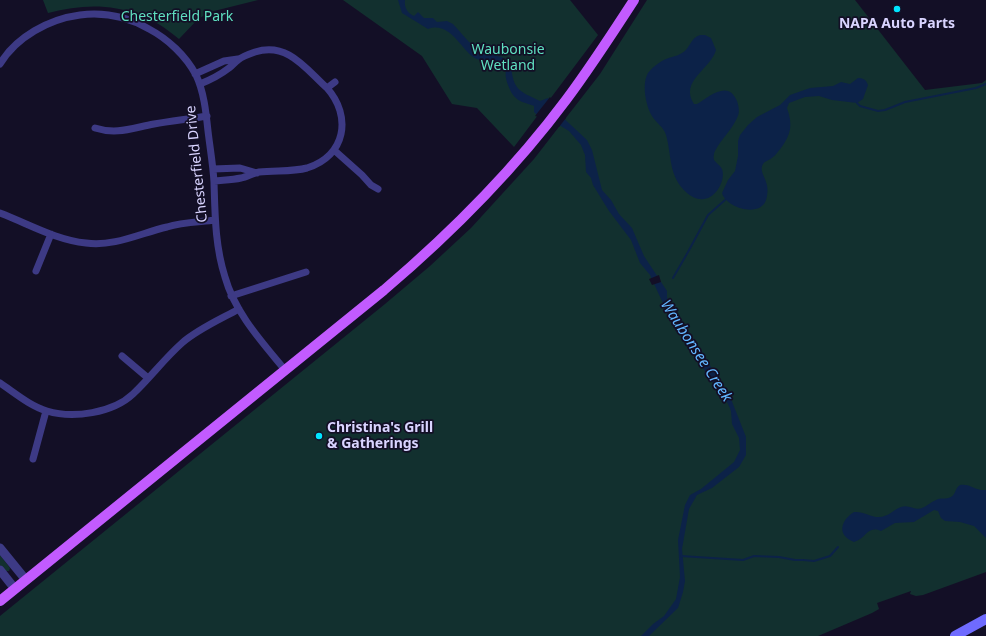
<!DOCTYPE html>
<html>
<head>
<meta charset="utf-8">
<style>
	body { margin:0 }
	canvas { display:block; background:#130f26 }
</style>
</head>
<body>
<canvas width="986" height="636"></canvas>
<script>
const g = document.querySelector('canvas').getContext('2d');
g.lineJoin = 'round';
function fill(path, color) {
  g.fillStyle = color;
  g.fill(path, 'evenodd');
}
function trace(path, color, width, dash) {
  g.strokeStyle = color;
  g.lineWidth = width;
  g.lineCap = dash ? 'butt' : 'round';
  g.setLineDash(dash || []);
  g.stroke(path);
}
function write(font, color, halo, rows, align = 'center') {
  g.font = font + ' "Noto Sans",sans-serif';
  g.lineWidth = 3.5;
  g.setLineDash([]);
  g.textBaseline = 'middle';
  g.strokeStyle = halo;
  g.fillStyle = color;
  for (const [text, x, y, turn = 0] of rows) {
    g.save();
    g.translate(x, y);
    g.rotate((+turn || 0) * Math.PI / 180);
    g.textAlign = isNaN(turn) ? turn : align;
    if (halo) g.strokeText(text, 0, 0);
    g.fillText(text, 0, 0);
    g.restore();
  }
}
fill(new Path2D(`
	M43,0H258L210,12L198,19L179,39C140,5 96,0 48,13Z
	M343,0H570L598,35L514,147L477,108L452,104L422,56Z
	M647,0H855L925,90L982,83L986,80V572L923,595L916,596L910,594L911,591L877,603L879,609L872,613L818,636H0V616L385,304L430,266L471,228L534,159L600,74Z
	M0,555L10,568L9,571H5L0,565Z`), '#12302f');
fill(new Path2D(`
	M398,0H405C404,7 407,13 414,16L418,12L424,18H433L437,22L447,21L453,24L469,42L479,47L483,53L502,57L511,65C513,90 519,91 540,101L548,98L553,103L558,113L587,140L592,150L602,190L611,200L619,214L632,228L644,256L667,291V297L673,315L689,332L731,399L746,437V455L739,467L712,488L697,495L689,509L682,549L685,581L683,592L678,608L649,636H641L653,624L664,616L676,599L680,577L678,540L685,505L690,495L701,489L734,462L740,450L739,438L732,424L731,411L728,404L706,373L690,344L673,325L650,275L640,263L631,240L609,211L593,185L591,178L586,172L585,155L581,145L569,131L546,117L536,114L534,112V106C520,101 514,101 508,85C506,79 505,76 506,69L501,63C492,62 481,62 473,57C460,47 449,21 428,29L402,13Z
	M700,35H705L711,38L716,50C711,69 679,81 694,104H697C709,97 728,79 737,101C739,107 740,113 737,118C732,130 721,139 715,151C714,153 713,157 714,160C716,163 720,165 722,169C726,180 716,198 704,199C698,200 692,197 687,193C668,176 672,156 666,135C664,127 656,123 652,116C646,106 642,86 647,75C649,70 657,64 662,61C668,57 676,57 682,53C690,49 690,38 700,35Z
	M858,78C864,78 866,80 868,85L863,99L857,103L832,100L819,96L805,97L789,103L787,108C793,125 791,134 781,148C778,151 776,155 773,157C770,160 765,161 763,164C759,170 765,177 766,182C768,187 768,194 766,200C760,218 726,208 722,193L728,180L735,171L738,156V141L740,135L748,125L757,117L780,105L790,95L810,88L833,86L841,82L850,84Z
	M960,485C970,483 975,491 986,490V538L974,526L960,522L945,521L941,518L938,511L934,510L914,522L895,523L881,531C867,525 867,538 854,542C836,535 841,520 854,512C863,511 870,517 879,517C888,517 893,510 901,507C909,504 915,511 922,508C927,506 931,502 936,500C940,497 946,500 951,497C956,494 955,488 960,485Z`), '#0c2248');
fill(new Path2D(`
	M550,97L554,102L560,112L566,118L559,127L546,119L535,116Z
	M659,275L661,282L652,285L649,279Z`), '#130f26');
trace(new Path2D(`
	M857,103L860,106L878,111L885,110L905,102L976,88L986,84
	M673,278L688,252L708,215L725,200
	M681,556L743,560L754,556L779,557L795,560H803L814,561L830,556L838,547`), '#0c2248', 2);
trace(new Path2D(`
	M0,64C16,37 49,19 80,15C104,12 128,17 149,29C168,39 186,56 196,75C204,92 206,112 208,131C210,148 213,165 214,182C215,214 215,246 225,277C235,313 262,342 285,370
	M195,74L224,61L238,59
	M200,84C210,80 220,75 229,68C232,66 235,62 238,60C243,56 249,54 255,52C288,42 305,68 327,88L335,82
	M95,128C117,135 132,128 154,124C171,121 189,119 207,116
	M334,150L362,175L371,185L378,189
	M213,169L240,168L257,173
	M214,181C223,180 232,180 241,178C247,177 253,173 259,172C275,170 292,172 307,168C346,156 352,116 327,88
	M0,213C29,224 56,240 86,243C114,247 141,233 167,227C182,222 199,222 215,220
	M36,271L51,234
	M231,296L306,272
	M122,356L148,378
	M0,383C15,393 30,406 47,411C73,419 113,413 133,394C150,378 164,359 182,343C198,329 219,320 239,309
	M33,459L46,411`), '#3d3a85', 7);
trace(new Path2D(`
	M0,548L26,580
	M0,570L15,589`), '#3d3a85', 9);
trace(new Path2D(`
	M955,636L986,619`), '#6f6bff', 10);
trace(new Path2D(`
	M0,601L384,290C451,233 513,171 566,100C590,68 612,34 634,0`), '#c25bff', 10);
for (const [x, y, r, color] of [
	[897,9,4,"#00e5ff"],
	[319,436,4,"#00e5ff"]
]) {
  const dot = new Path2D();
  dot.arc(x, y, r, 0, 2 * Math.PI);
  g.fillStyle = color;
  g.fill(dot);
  trace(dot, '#130f26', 1.5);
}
write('14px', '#5fe0c0', '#130f26', [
	["Chesterfield Park",177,17],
	["Waubonsie",508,50],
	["Wetland",508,66]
]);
write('bold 14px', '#d9d4ff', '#130f26', [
	["NAPA Auto Parts",897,24],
	["Christina's Grill",327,428,"left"],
	["& Gatherings",327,444,"left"]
]);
write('14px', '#d9d4ff', '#130f26', [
	["Chesterfield Drive",197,164,-96]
]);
write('italic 15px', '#62b6ff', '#130f26', [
	["Waubonsee Creek",696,351,57]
]);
</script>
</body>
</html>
